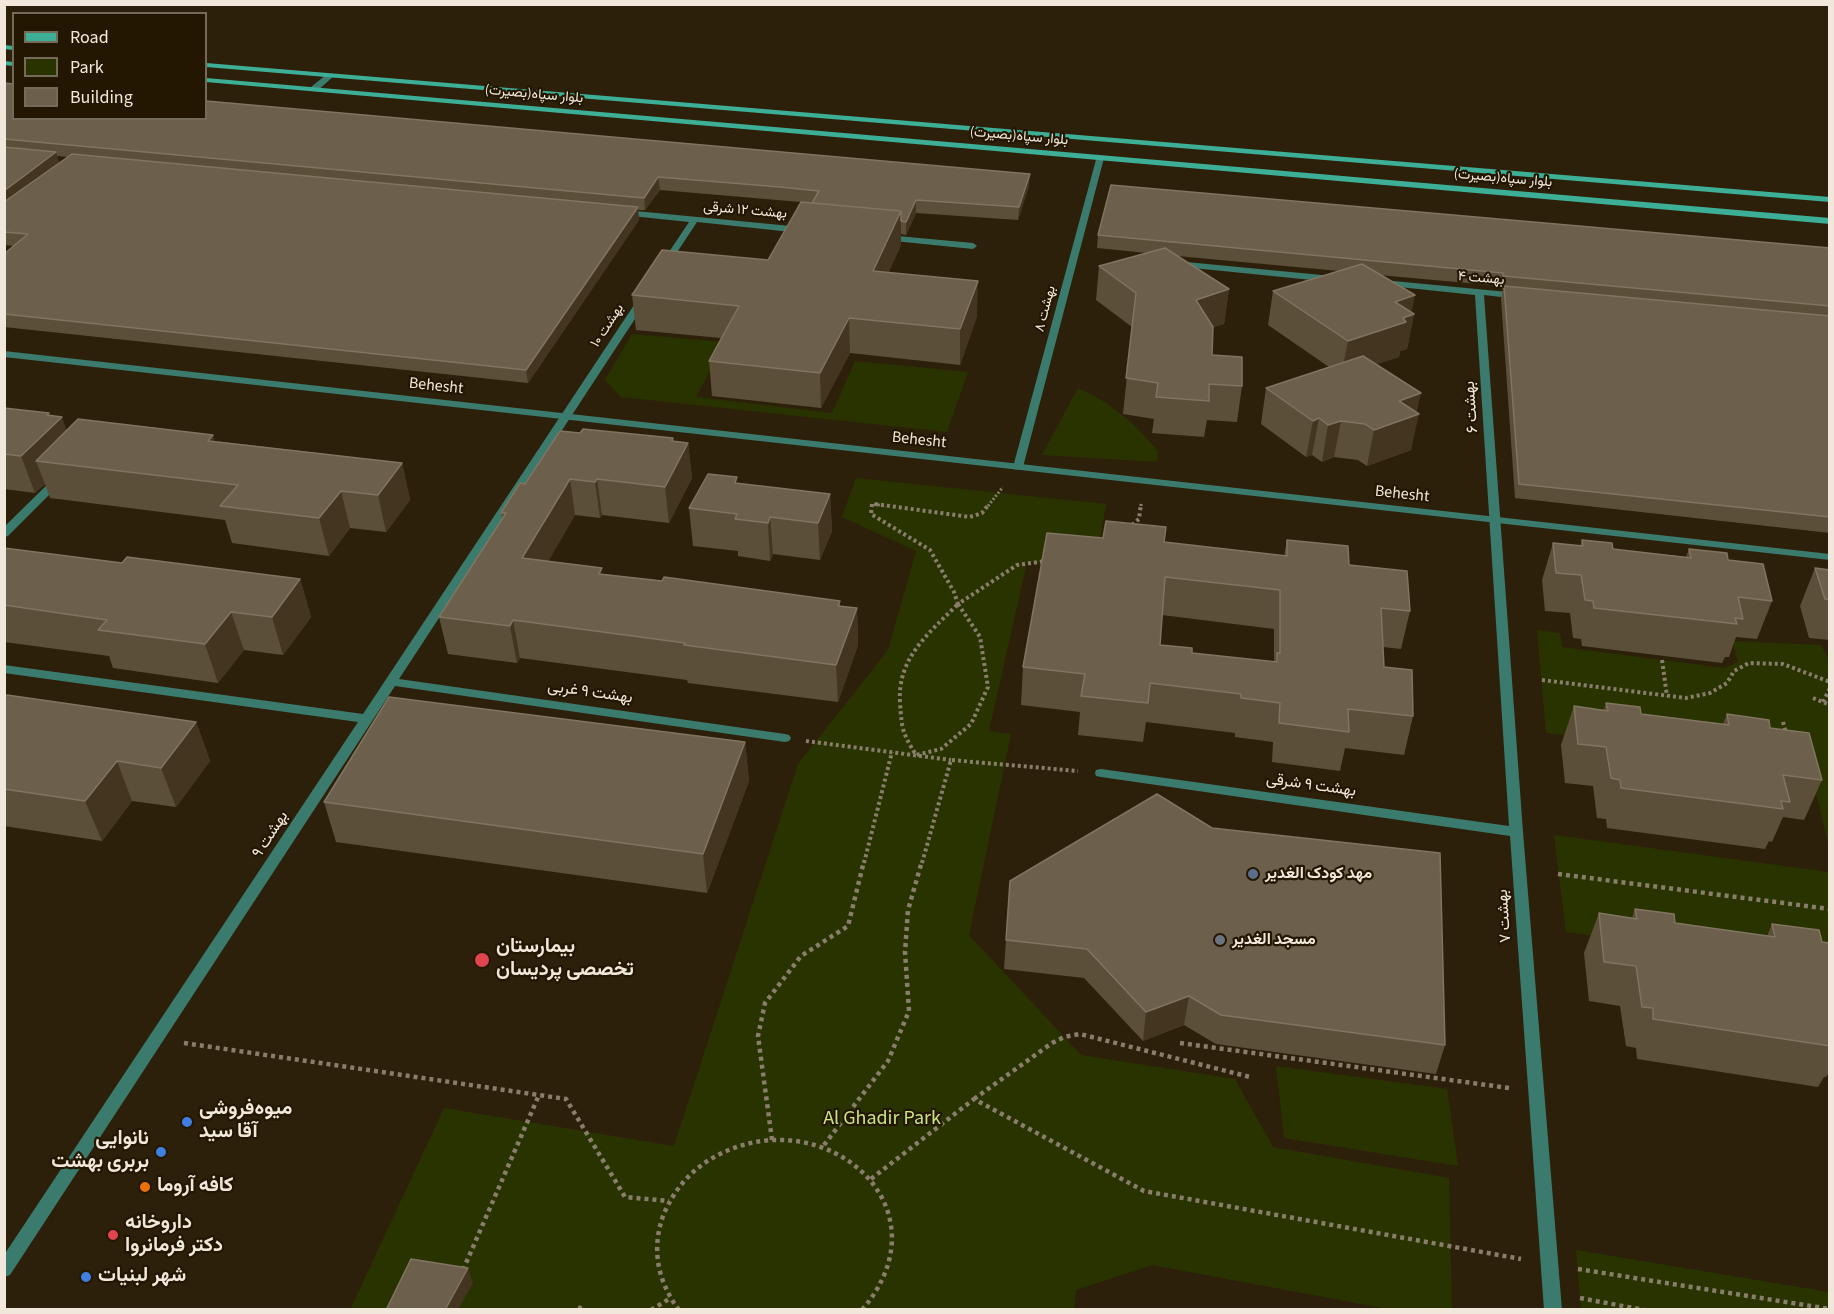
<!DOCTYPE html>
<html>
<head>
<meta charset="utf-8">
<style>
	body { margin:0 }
	#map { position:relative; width:1834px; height:1314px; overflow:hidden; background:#2d200a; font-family:"Source Sans 3",sans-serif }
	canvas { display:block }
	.frame { position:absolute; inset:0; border:6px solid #f1e8db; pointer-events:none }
	.legend { position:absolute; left:12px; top:12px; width:195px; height:108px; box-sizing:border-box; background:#231702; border:2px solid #756b59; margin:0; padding:8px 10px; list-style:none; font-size:18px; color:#f1e8db }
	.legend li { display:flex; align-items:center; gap:12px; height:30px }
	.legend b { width:30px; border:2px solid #756b59 }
</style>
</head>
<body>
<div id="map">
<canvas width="1834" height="1314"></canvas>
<div class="frame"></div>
<ul class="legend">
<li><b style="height:8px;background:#3eaf97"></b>Road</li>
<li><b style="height:16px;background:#293300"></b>Park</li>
<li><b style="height:16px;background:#6c5f4b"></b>Building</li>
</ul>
</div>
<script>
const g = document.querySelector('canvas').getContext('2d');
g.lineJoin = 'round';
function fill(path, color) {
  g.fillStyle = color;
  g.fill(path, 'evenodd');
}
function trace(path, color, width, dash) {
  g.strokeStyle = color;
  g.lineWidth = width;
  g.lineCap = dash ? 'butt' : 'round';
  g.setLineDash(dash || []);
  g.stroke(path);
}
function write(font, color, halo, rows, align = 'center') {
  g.font = font + ' "Source Sans 3",Vazirmatn,sans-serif';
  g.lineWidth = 4.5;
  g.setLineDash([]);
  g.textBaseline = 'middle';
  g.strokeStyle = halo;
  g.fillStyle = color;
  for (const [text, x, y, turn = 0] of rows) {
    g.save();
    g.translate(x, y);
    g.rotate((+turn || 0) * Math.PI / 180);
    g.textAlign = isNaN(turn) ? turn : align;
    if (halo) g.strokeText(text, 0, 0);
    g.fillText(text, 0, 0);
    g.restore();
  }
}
fill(new Path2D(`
	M632,334L725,342L696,397L832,413L855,361L968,372L947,432L621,397L605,380Z
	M1078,388C1111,403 1135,423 1158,451L1157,462L1042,455Z
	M856,478L1106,504L1095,569L1027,562L989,731L1011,734L969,935L1081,1055L1235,1079L1273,1147L1449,1178L1452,1309H1388L1152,1265L1076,1290L1074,1309L350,1310L444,1108L674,1146L798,764L888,650L916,551L842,517Z
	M1537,630L1560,633L1562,647L1724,668L1738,662L1732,641L1821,645L1830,662L1829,846L1811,773L1794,760L1546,733Z
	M1554,835L1829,872V968L1566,932Z
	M1276,1066L1447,1089L1458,1166L1284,1138Z
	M1576,1250L1829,1292V1309H1581Z`), '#293300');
trace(new Path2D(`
	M872,506V504L886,506
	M988,506L1003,487
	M1141,506V503`), '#897e6c', 3, [2, 2]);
trace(new Path2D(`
	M872,504L871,514L930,550L954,592L958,604L1017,565L1046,561
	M875,504L970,517L982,513L989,504
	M1132,525L1139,519L1141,504
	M958,604L980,637L988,687L971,724L941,749L916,755C902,732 902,730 900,703C897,658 928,634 958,604Z
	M1662,660L1667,696
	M1542,680L1686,698L1710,693L1727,683L1734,671L1749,663L1783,664L1830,682
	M1813,698L1830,705
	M1823,702L1830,688
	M1783,722L1786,733
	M806,741L951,760
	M864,863L892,752
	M922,863L951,760L1078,771`), '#897e6c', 4, [3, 3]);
trace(new Path2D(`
	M1558,874L1830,909
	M184,1043L566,1099L625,1197L669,1201
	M1180,1043L1509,1088
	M974,1099L1052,1043L1064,1037L1080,1034L1250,1077
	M772,1140L758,1036L765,1003L801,956L848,926L864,861
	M824,1145L888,1061L909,1011L905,952L908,910L922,861
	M871,1179L974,1099L1144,1191L1521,1259
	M1578,1269L1830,1309
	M463,1270L539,1095
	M1580,1298L1644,1310
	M578,1307L584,1310
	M651,1310L669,1299
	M679,1310C658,1282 651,1250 663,1216C674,1189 693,1167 720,1154C826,1101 950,1207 862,1310`), '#897e6c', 4.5, [4, 4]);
fill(new Path2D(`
	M59,476L64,479L63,481L8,536L4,537V527L55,477Z`), '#3b7b6d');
fill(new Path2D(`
	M1097,156L1104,158L1023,467L1018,470L1014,469L1013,467Z
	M625,210L801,227L805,230L801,233L697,222L668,266L665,267L661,264L689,222L622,215V211Z
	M887,235L973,243L977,246L973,249L884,240L883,238Z
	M1176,261L1332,276L1336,279L1332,282L1173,266L1172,264Z
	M1383,280L1518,293L1523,296L1518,299L1484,295L1523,832L1562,1310H1544L1510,836L1101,777L1096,776L1095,773L1096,770L1101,769L1509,826L1475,295L1380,285L1378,283Z
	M643,296L648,299L399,679L785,734L789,735L791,738L789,741L785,742L395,686L10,1275L4,1277V1255L358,722L4,673V665L363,714L638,299Z`), '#3b7b6d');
fill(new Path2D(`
	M327,74L334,76L317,91H311V87Z
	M4,351L1830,554V560L4,357Z`), '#3b7b6d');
fill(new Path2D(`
	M4,45L14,46V50L4,49Z
	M4,61L14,62V66L4,65Z
	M206,63L1830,197V202L206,67Z
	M206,78L1830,218V224L206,82Z`), '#3eaf97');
fill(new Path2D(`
	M4,83L1029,186L1018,220L916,213L906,235L901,234V245L888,273L977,316L960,365L850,353L821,408L712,396L709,361L721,338L636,330L632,295L768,260L812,203L660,190L645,210H638L639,220L528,383L4,327V254L14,246L4,245ZM57,156L68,157L59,163Z
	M1098,235L1830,248V533L1515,498L1501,299L1503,289H1500V286L1379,275L1411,312L1414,314L1407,349L1400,351L1399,357L1376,364L1417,412L1411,450L1367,466L1358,460L1334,457L1322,462L1312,455L1306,457L1261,424L1266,388L1329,367L1268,325L1273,291L1339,271L1177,256L1229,289L1224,324L1213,327L1212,355L1242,386L1237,422L1207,420L1204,437L1152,433L1154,419L1123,414L1132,327L1096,300L1099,266L1147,253L1097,248Z
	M4,408L50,416L67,430L215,441L402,463L410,500L386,532L350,528L329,556L232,543L225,520L50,498L45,484L35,493L4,489Z
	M580,433L688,443L692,478L669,523L602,515L600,518L575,515L548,561L603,574L840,601V606L857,608L858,645L838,702L688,683L687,680L520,658L517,663L448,654L439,617L502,519L501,513L525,484Z
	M738,483L830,494L832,531L820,560L773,554L770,561L738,556V551L693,546L689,508Z
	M1103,538L1164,542L1284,556L1287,540L1349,565L1410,611L1401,649L1383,647L1384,667L1413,716L1404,755L1345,748L1340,771L1272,762L1273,742L1235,737V733L1146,722L1143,742L1078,735L1080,712L1021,705L1023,667ZM1162,615L1274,629V662L1192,653L1160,645Z
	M1582,540L1613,549L1686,557L1689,549L1728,560L1772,601L1757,639L1736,637L1729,657H1725L1722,663L1582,646L1581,639L1573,638L1570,613L1545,611L1542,580L1553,543L1580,546Z
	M4,548L122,563L300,579L311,617L283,655L244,650L218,683L113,668L109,656L4,642Z
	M1815,568L1830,570V640L1809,638L1800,606Z
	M4,698L196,722L210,761L176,807L132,801L102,841L4,826Z
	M1606,703L1641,714L1723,724L1727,714L1770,728L1822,780L1804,820L1783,817L1772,842L1769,841L1765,849L1607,828L1606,819L1597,818L1593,786L1565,783L1561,745L1574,706L1604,710Z
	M745,742L749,781L707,893L336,842L324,802Z
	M1010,881L1445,1045L1436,1074L1216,1044L1184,1025L1143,1041L1084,978L1004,969Z
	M1635,909L1675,923L1767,936L1772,924L1822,942L1830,943V1071L1826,1077H1824L1818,1087L1637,1059L1636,1048L1626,1046L1620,1006L1589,1001L1584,953L1599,913L1632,918Z`), '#5c4f39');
fill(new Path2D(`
	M56,152L60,165L4,207V191Z
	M1030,174L1029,186L1018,220L1019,207Z
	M658,177L660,190L645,210L644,198Z
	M916,200V213L906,235V222Z
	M638,207L639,220L528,383L526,370Z
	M901,211V245L874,306L873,271Z
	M978,281L977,316L960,365V329Z
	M1229,289L1224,324L1192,334L1196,300Z
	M1415,295L1411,315L1414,314L1407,349L1400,351L1399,357L1341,376L1348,341L1395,302Z
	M849,318L850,353L821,408L820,373Z
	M1421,393L1416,415L1419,414L1411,450L1367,466L1374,430L1399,401Z
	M49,413L53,426L62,417L75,453L36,461L45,484L35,493L21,456L47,415Z
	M1319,418L1312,455L1306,457L1313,421Z
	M1341,421L1334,457L1322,462L1328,425Z
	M213,435L224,472L208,441Z
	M673,438L676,465L688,443L692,478L669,523L665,487L672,441Z
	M402,463L410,500L386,532L378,495Z
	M570,479L575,515L529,595L522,558Z
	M597,479L602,515L600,518L595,482Z
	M341,491L350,528L329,556L319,518Z
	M830,494L832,531L820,560L818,523Z
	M770,517L773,554L770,561L768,523Z
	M300,579L311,617L283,655L272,617Z
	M857,608L858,645L838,702L836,665Z
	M231,612L244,650L218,683L205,644Z
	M513,620L520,658L517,663L510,626Z
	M196,722L210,761L176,807L161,768Z
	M745,742L749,781L707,893L703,854Z
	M117,761L132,801L102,841L85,801Z
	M1189,996L1184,1025L1143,1041L1146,1012Z
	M468,1268L473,1283L458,1310H445Z`), '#43351f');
const building = new Path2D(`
	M4,83L14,84V118H206V101L1030,174L1019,207L916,200L906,222L901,221V211L812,203L819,191L780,187L658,177L644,198L4,139Z
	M4,147L56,152L4,191Z
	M72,154L638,207L526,370L4,314V254L28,234L4,232V202Z
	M1111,185L1830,248V306L1503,276V273L1098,235Z
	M801,202L901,211L873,271L978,281L960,329L849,318L820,373L709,361L739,306L632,295L662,250L768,260Z
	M1165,248L1229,289L1196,300L1213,327L1212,355L1242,357V386L1209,384V401L1156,397L1158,383L1126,378L1136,293L1099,266Z
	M1362,264L1415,295L1395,302L1414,314L1403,318L1406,322L1348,341L1273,291Z
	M1504,286L1830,316V517L1519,484Z
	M1363,356L1421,393L1399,401L1419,414L1374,430L1365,424L1341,421L1328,425L1319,418L1313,421L1266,388Z
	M4,408L49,413L47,415L62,417L21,456L4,454Z
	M78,419L213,435L208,441L402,463L378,495L341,491L319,518L220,506L238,485L36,461Z
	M583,429L673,438L672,441L688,443L665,487L597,479L595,482L570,479L522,558L602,568L599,574L662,581L664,577L840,601L838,606L857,608L836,665L684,645L685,643L513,620L510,626L439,617L506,513H501L520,483L525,484L560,431L580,433Z
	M708,474L737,477L735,483L830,494L818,523L770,517L768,523L735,519L737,514L689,508Z
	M1106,521L1166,527L1164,542L1287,556V540L1348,546L1349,565L1407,571L1410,611L1381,608L1384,667L1412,670L1413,716L1348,709L1349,732L1279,723L1280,703L1241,698V694L1150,683L1148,703L1081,696L1085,674L1023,667L1047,533L1103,538ZM1165,577L1280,590V653H1277V662L1192,653V648L1160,645Z
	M1582,540L1612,543L1613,549L1691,558L1689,549L1727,553L1728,560L1763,564L1772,601L1738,597L1743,619L1735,618L1737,624L1594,608L1593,601L1585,600L1581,575L1556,573L1553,543L1583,546Z
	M4,548L122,563L127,557L300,579L272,617L231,612L205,644L98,630L107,620L4,605Z
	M1815,568L1830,570V600L1825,599Z
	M7,695L196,722L161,768L117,761L85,801L4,789V698Z
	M389,697L745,742L703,854L324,802Z
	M1606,703L1640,707L1641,714L1729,725L1727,714L1769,720L1770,728L1809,733L1822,780L1783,775L1790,802L1781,801L1783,809L1621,788L1620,780L1611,778L1606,747L1578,744L1574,706L1608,711Z
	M1157,794L1212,828L1440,853L1445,1045L1221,1015L1189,996L1146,1012L1087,949L1006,940L1010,881Z
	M1635,909L1674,914L1675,923L1775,937L1772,924L1819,930L1822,942L1830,943V1046L1653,1019V1008L1642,1007L1636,966L1604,962L1599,913L1637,919Z
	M411,1259L468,1268L445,1310H386Z`);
fill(building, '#6c5f4b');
trace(building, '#817461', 1.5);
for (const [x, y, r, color] of [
	[1253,874,6,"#5c6f8a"],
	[1220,940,6,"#6b7280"],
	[482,960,8,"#e0444e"],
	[187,1122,6,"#3f7fe0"],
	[161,1152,6,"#3f7fe0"],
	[145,1187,6,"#e8710a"],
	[113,1235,6,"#e0444e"],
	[86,1277,6,"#3f7fe0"]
]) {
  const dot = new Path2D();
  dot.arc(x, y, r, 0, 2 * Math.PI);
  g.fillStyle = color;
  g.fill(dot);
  trace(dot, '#231702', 2);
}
write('14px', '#f1e8db', '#231702', [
	["بلوار سپاه(بصیرت)",534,95,5],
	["بلوار سپاه(بصیرت)",1019,137,5],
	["بلوار سپاه(بصیرت)",1503,179,5],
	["بهشت ۱۲ شرقی",745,211,5],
	["بهشت ۴",1481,279,5],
	["بهشت ۸",1046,309,-75],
	["بهشت ۱۰",608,326,-57]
]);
write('16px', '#f1e8db', '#231702', [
	["Behesht",436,387,6],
	["بهشت ۶",1472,407,-94],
	["Behesht",919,441,6],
	["Behesht",1402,495,6],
	["بهشت ۹ غربی",590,693,8],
	["بهشت ۹ شرقی",1311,786,8],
	["بهشت ۹",271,835,-57],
	["بهشت ۷",1505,916,-94]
]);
write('bold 16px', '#f1e8db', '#231702', [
	["مهد کودک الغدیر",1265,874],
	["مسجد الغدیر",1232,940]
], 'left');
write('bold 20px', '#f1e8db', '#231702', [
	["بیمارستان",496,948],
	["تخصصی پردیسان",496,971],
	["میوه‌فروشی",199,1110],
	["آقا سید",199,1133],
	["نانوایی",149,1140,"right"],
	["بربری بهشت",149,1163,"right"],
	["کافه آروما",157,1187],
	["داروخانه",125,1224],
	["دکتر فرمانروا",125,1247],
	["شهر لبنیات",98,1277]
], 'left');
write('20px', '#cae482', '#231702', [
	["Al Ghadir Park",882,1120]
]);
</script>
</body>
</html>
